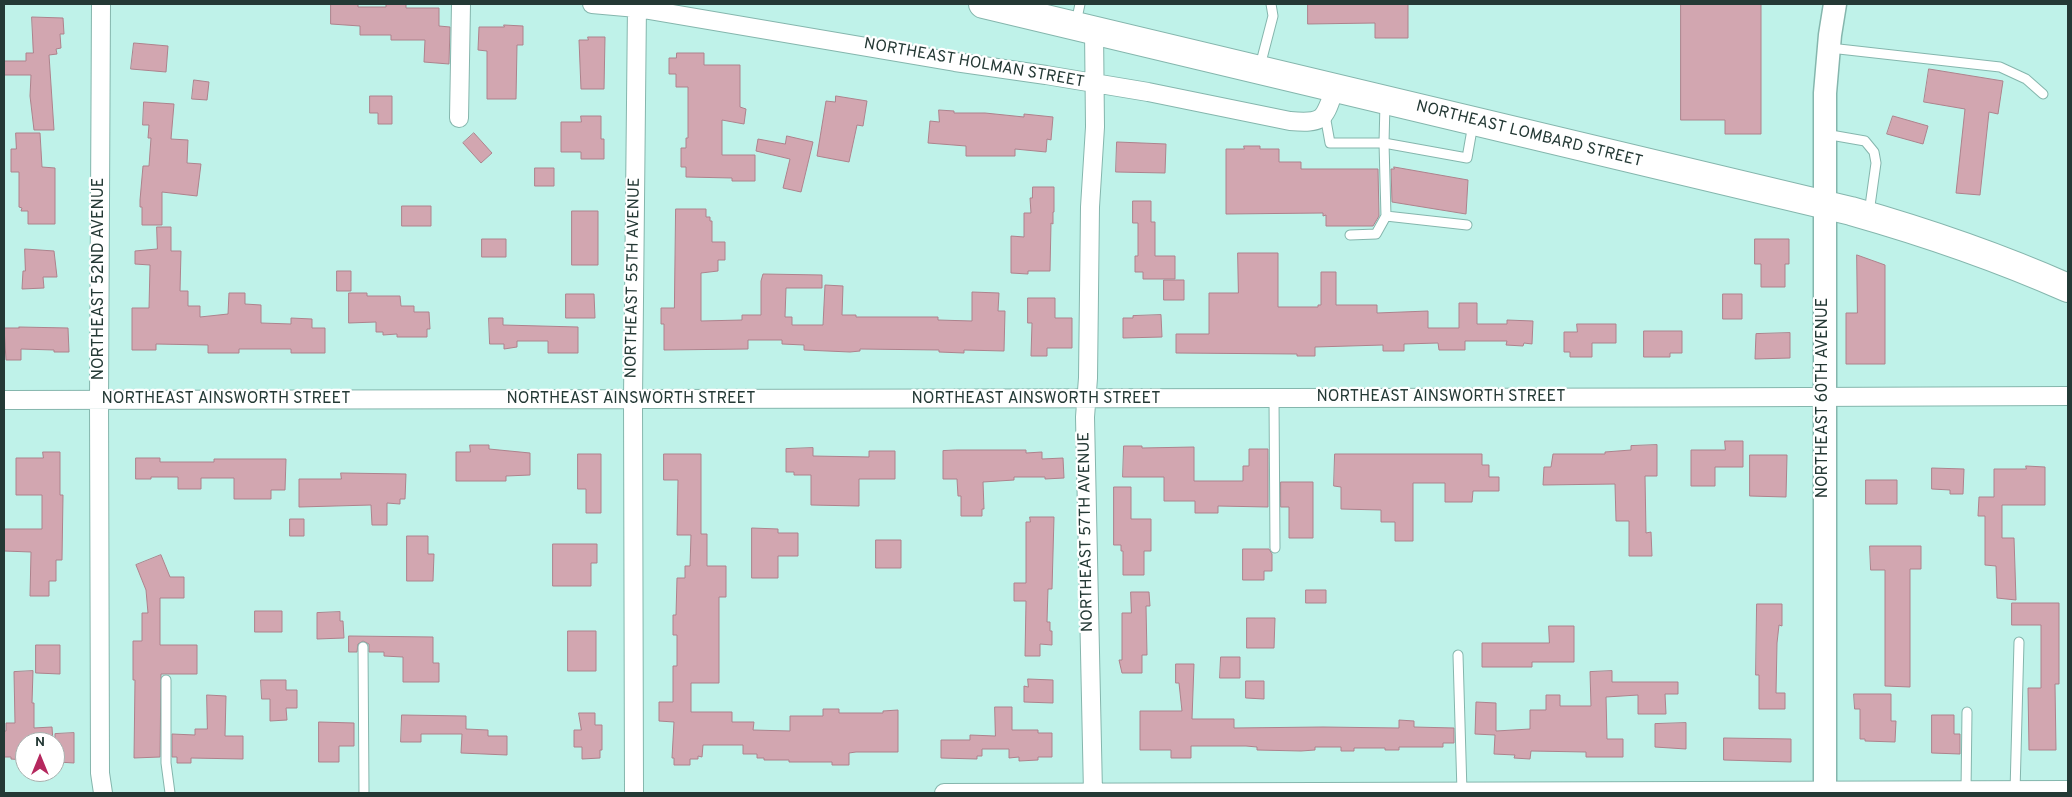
<!DOCTYPE html>
<html>
<head>
<meta charset="utf-8">
<style>
	body { margin:0 }
	#map { position:relative; width:2072px; height:797px; overflow:hidden; background:#bff2e9; font-family:Overpass,sans-serif }
	canvas { display:block }
	.frame { position:absolute; inset:0; border:5px solid #243935; pointer-events:none }
	.north { position:absolute; left:15px; top:732px; width:50px; height:50px; box-sizing:border-box; background:#fff; border:1px solid #a7b0ae; border-radius:50%; rotate:0deg; font-size:14px; font-weight:700; line-height:20px; text-align:center; color:#243935 }
	.north::after { content:''; display:block; margin:auto; width:18px; height:22px; background:#b5285e; clip-path:polygon(50% 0,100% 100%,50% 72%,0 100%) }
</style>
</head>
<body>
<div id="map">
<canvas width="2072" height="797"></canvas>
<div class="frame"></div>
<div class="north">N</div>
</div>
<script>
const g = document.querySelector('canvas').getContext('2d');
g.lineJoin = 'round';
function fill(path, color) {
  g.fillStyle = color;
  g.fill(path, 'evenodd');
}
function trace(path, color, width, dash) {
  g.strokeStyle = color;
  g.lineWidth = width;
  g.lineCap = dash ? 'butt' : 'round';
  g.setLineDash(dash || []);
  g.stroke(path);
}
function write(font, color, halo, rows, align = 'center') {
  g.font = font + ' Overpass,sans-serif';
  g.lineWidth = 4.5;
  g.setLineDash([]);
  g.textBaseline = 'middle';
  g.strokeStyle = halo;
  g.fillStyle = color;
  for (const [text, x, y, turn = 0] of rows) {
    g.save();
    g.translate(x, y);
    g.rotate((+turn || 0) * Math.PI / 180);
    g.textAlign = isNaN(turn) ? turn : align;
    if (halo) g.strokeText(text, 0, 0);
    g.fillText(text, 0, 0);
    g.restore();
  }
}
const building = new Path2D(`
	M331,4H358V7H386V4H406V8H439V26L450,27L449,64L424,62L425,40H391V35H360V26L331,24Z
	M1308,4H1408V38H1375V23L1308,24Z
	M1681,4H1761V134H1725V120H1681Z
	M32,17L63,18L64,34H60L61,48L56,49L57,54L49,55L54,130H34L30,96L31,75H4V61H26V53H33Z
	M504,25L523,26V45H517L516,99H487V51L478,50L479,27H504Z
	M588,37H605L604,89H581L579,40H588Z
	M134,43L168,46L166,72L131,69Z
	M677,53H704V65H740V107L746,109L744,124L722,120V155H755V181H732V178L686,177V167H681V148H686V138H688V87H676V74H669V58H676Z
	M1929,69L2003,81L1998,114L1989,112L1980,195L1956,193L1965,109L1924,102Z
	M194,80L209,82L207,100L192,99Z
	M370,96H392V124H378V113H370Z
	M836,96L867,101L863,126L857,125L849,162L817,156L826,101L835,102Z
	M144,102L174,104L171,139L188,140L187,163L201,164L197,196L162,192V225H142V207H140V200L143,166H149L151,138H148L149,125H143Z
	M939,110L954,111V113H985L1024,117V114L1053,117L1051,140L1047,139L1046,152L1015,149V156H966V146L928,143L930,121L939,122Z
	M581,116H601V139H604V159H581V152H561V122H581Z
	M1893,116L1928,126L1923,144L1887,134Z
	M16,133H40L42,167L55,168V224H28V211H21L22,208L19,207V172H11V149H16Z
	M474,133L492,153L481,163L463,143Z
	M787,136L813,142L801,192L783,188L790,159L756,151L758,139L785,144Z
	M1117,142L1166,144L1165,173L1116,172Z
	M1244,146H1260V149H1279V162H1301V169H1378L1379,216L1373,226H1326V215L1323,216V213L1226,214V149H1244Z
	M1394,167L1468,180L1466,214L1392,202L1391,169H1394Z
	M535,168H554V186H535Z
	M1033,187H1054V212H1053V224L1051,223L1050,271H1028V274L1011,273V236L1024,237V213H1031L1030,198H1032Z
	M1133,201H1151V222H1155V256H1175V279H1143V272H1135V256H1138V223H1133Z
	M402,206H431V226H402Z
	M676,209H706V217H710V221H712V242H725V260H718V271L701,273V321L742,320V315H761V281L763,274L822,275V288H786L785,317H792V325H823L825,285L843,286L842,315H856V317H938V320L972,321V292L999,293L998,311H1005L1004,351L964,350V353L939,352V350L860,349V351L850,352L804,350V345L782,344V340H748V349L664,350V324H661V308H674Z
	M572,211H598V265H572Z
	M157,227H171V251H181L180,291H188V306H200V317L228,314L229,293H245V304L261,305V323L291,324V318L312,319V328H325V353H291V349H239V353H208V345L156,344V350H132V308H149L150,265L135,264V251L157,249Z
	M482,239H506V257H482Z
	M1755,239H1789V264H1785V287H1761V264H1755Z
	M25,249L54,251L57,277H43L44,288L22,289L23,271H25Z
	M1238,253H1278V307H1318V305H1321V272H1336V305H1377V313L1428,311V328H1459V303H1477V324H1507V320L1533,321L1532,344L1524,343L1523,346L1506,345L1507,341H1465V350H1439L1438,343L1404,344V351H1383V345L1315,347V356H1297V354L1176,353V334H1209V293H1238Z
	M1857,255L1885,265V364H1846V313H1857Z
	M337,271H351V291H337Z
	M1164,280H1184V300H1164Z
	M349,293H367V296H400L401,306H414V312H429L430,329H427V337H397V334L383,335V332H376V322L349,323Z
	M566,294H594L595,318H566Z
	M1723,294H1742V319H1723Z
	M1028,298H1055V318H1072V348H1047V356H1031L1032,323H1028Z
	M1161,315L1162,337L1123,338V318H1133V316Z
	M489,318H503V325L578,327V353H548V341H517V347L504,349V344H490Z
	M1577,324H1616V343H1592V357H1570V352H1564V332H1577Z
	M19,327L68,328L69,352H54V350L21,349V360H6L4,328H19Z
	M1644,331H1682V353H1670V357H1644Z
	M1790,333V358L1755,359L1756,334Z
	M1725,441H1743V467H1715V486H1691V450H1725Z
	M470,445H489V449L530,453V475L506,476V481H456V452H470Z
	M1657,445V476H1645L1646,533L1651,532L1652,556H1629V521H1616L1615,484L1543,485L1544,467H1551L1553,454H1605V452L1631,450V446Z
	M1124,446H1142V448L1194,447V481H1243V466H1249V449H1268V507L1218,506V513H1195V501H1164V477H1123Z
	M813,448V456L869,457V451H895V479H859V506L811,505V475H794V472H786V449Z
	M956,450H1026V453L1042,452V459L1063,458L1064,478L1045,479V477H1014V480L983,482L984,509H982V516H961V496H958L957,479H943V451Z
	M43,452H60V495H63L62,560H56V581H49V596H30L31,552L4,551V529H42V495H16V458H43Z
	M578,454H601V513H586V489H578Z
	M664,454H701V534H707V566H726V597H719V683H691V712H732V722H754L753,730L790,731V716H823V709H839V713H883V711L898,710V752H856L849,753V765H832V762H789V760H764V758H757V754H743V745H703L702,757L698,756V759H690V765H674V758H672L674,722L659,721V702H673V666H677V635H673V615H676L677,578H685V566H690L691,535H677L678,480H664Z
	M1335,454H1482V465H1489V477H1499V491H1473L1472,502H1445V483H1413V541H1395V522H1381V510L1341,509V487L1334,486Z
	M1750,455H1787L1786,497L1750,496Z
	M136,458H160V462H214V459H286L285,490H271V499H234V478H201V489H178V477H151V479H136Z
	M2026,466L2045,467V505H2002V538H2014L2016,600L1997,598L1996,566L1985,565V516H1978L1979,497H1994V469H2026Z
	M1932,468L1964,469L1963,494H1950V490L1932,489Z
	M341,473L406,474L405,499H400V504L387,503V525H372L371,505L299,507V479H341Z
	M1866,480H1897V504H1866Z
	M1281,482H1313V538H1289V507H1281Z
	M1114,487H1131V519H1151V551H1144V575H1123V551H1121V545H1114Z
	M1030,517H1054L1052,589H1048L1047,622H1050V631H1052V645L1040,644V656H1025L1026,601H1014V583H1026V522H1030Z
	M290,519H304V536H290Z
	M752,528L778,529V533H798V556H778V578H752Z
	M407,536H428V554H434L433,581H407Z
	M876,540H901V568H876Z
	M553,544H597V563H591V586H553Z
	M1870,546H1921V569H1910V687L1885,686V570H1871Z
	M1243,549H1269L1272,554V571H1264V580H1243Z
	M161,555L170,577H184V598H160V645H197V674H161L160,757L134,758L135,680H133V641H142V613H148L146,590L136,565Z
	M1306,590H1326V603H1306Z
	M1131,592H1149L1150,606H1146L1147,655H1142V673H1122L1119,660H1122V613H1131Z
	M2012,603H2059V684H2055L2056,750H2029L2028,688H2041V625H2012Z
	M1757,604H1782V626L1779,625L1777,643L1776,693H1785V709H1759V675H1756Z
	M255,611H282V632H255Z
	M340,612V621H343L344,638L317,639V613Z
	M1247,618H1275L1274,648H1247Z
	M1549,626H1574V662H1532V667H1482V643H1549Z
	M568,631H596V671H568Z
	M349,636L433,637V663H439V682H403V657L384,656V652H369V644L363,641L358,644L357,652H349Z
	M36,645H60V674L36,673Z
	M1221,657H1240V678H1220Z
	M1176,664H1194L1192,719H1234V728L1323,727L1399,728V720L1414,721V727L1454,728V743H1443V747H1399V750H1385V748H1354V751H1341V747H1315V750L1301,751L1257,750V747L1246,746H1191V758H1171V750H1140V711H1182L1179,683H1176Z
	M33,671L32,703H34V728L52,727L53,742H25L24,760L11,759V757H4V731H6V723H15L14,672Z
	M1612,671V682H1678V694H1665L1666,714H1638V695L1606,697L1607,739H1623V757H1586V752L1531,751L1530,759L1514,758L1515,755L1494,754L1495,735L1475,734L1476,702L1496,703V731L1530,729V710H1546V695H1560V706H1591L1590,672Z
	M1028,679L1053,680V703L1024,702V686L1028,687Z
	M261,680H286V690H297V708H286L287,720L270,721V699H262Z
	M1246,681H1264V699L1246,698Z
	M1854,694H1891V721H1896L1895,742L1865,741V739H1860V709H1855Z
	M207,695L226,696L225,736H243V759L191,758V763H177V757H172V734L195,735V729H207Z
	M995,707H1012V730H1038V733H1052V757H1038V760L1019,761V757L1009,758V749H982V756H977V759L941,758V740H970V735L995,736Z
	M579,713H595V725H602V750H600V758L582,759V747H574V730H581Z
	M402,715L466,716V729L488,730V736H507V755L461,753L462,734H421V742H401Z
	M1932,715H1954V734H1960V754L1932,753Z
	M319,722L354,723V746H339V762H319Z
	M1686,723V749L1655,747V724Z
	M74,733V763L58,762V757H55V734Z
	M1724,738L1791,739V762L1724,760Z`);
fill(building, '#d2a6b0');
trace(building, '#ad828c', 1);
const service = new Path2D(`
	M1076,23L1080,4
	M1830,48L2000,67L2026,79L2043,94
	M1260,66L1273,16L1271,4
	M1385,103L1384,143L1386,216L1467,225
	M1325,115L1330,143H1384L1467,158L1473,124
	M1825,134L1865,141L1874,152L1876,163L1869,213
	M1350,235L1376,234L1386,216
	M1274,398L1275,548
	M363,647L364,793
	M1458,655L1462,792
	M166,680V763L170,793
	M1966,791L1967,712
	M2015,791L2019,642`);
const minor = new Path2D(`
	M101,4L99,400L100,773L103,793
	M592,4L637,8L955,62L1046,75L1148,92L1290,121C1325,124 1324,119 1335,88
	M459,118L461,4
	M4,400C429,400 854,401 1280,398C1543,396 1805,399 2068,396
	M634,793L633,399L637,4
	M944,793L2068,790
	M1093,793L1085,417L1088,378L1090,207L1095,127L1094,30`);
const tertiary = new Path2D(`
	M1825,793V93L1830,35L1835,4`);
const primary = new Path2D(`
	M983,4L1851,211C1925,232 1998,257 2068,288`);
trace(service, '#85b6ad', 11);
trace(minor, '#85b6ad', 20);
trace(tertiary, '#85b6ad', 25);
trace(primary, '#85b6ad', 30);
trace(service, '#fff', 9);
trace(minor, '#fff', 18);
trace(tertiary, '#fff', 22);
trace(primary, '#fff', 28);
write('16px', '#243935', '#fff', [
	["NORTHEAST HOLMAN STREET",974,64,10],
	["NORTHEAST LOMBARD STREET",1529,135,14],
	["NORTHEAST 55TH AVENUE",634,278,-89],
	["NORTHEAST 52ND AVENUE",100,279,-90],
	["NORTHEAST AINSWORTH STREET",1441,398],
	["NORTHEAST 60TH AVENUE",1824,398,-90],
	["NORTHEAST AINSWORTH STREET",226,400],
	["NORTHEAST AINSWORTH STREET",631,400],
	["NORTHEAST AINSWORTH STREET",1036,400],
	["NORTHEAST 57TH AVENUE",1087,532,-91]
]);
</script>
</body>
</html>
